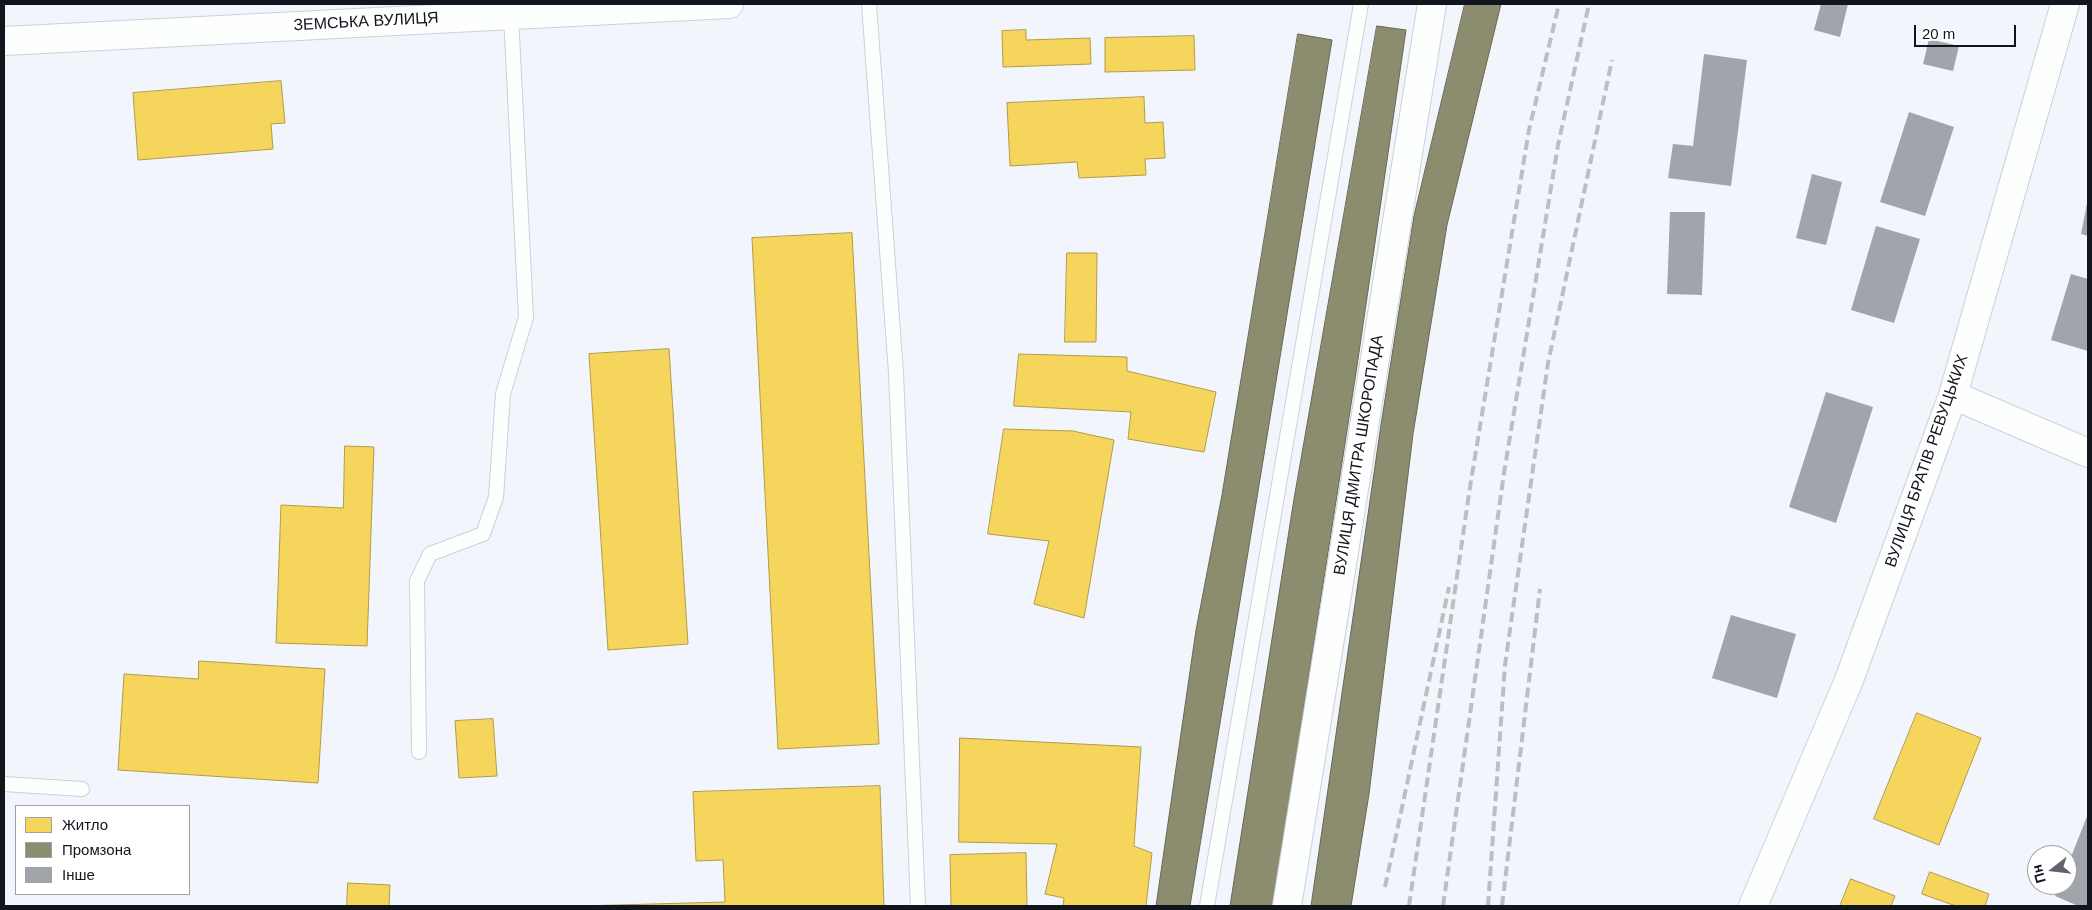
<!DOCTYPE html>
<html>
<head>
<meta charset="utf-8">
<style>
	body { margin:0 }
	#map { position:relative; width:2092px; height:910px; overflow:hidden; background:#f2f5fb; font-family:Arial,sans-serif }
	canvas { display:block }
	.frame { position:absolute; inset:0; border:5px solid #10151e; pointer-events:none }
	.legend { position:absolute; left:15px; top:805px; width:175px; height:90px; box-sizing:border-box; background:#fff; border:1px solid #9fa1a5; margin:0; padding:6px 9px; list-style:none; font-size:15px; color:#10151e }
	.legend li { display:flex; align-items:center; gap:10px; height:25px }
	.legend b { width:25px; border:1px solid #9fa1a5 }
	.north { position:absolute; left:2027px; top:845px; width:50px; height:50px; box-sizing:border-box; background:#fff; border:1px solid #9fa1a5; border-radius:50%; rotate:254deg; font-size:14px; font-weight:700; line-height:20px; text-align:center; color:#10151e }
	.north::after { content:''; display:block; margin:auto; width:18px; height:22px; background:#5f636b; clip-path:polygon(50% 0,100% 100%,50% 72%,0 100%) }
	.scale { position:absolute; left:1914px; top:25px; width:102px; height:22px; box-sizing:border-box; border:2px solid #10151e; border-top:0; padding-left:6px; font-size:15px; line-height:18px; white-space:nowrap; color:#10151e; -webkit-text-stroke:4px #fff; paint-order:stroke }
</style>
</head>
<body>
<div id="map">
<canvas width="2092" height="910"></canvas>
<div class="frame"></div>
<ul class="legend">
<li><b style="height:14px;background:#f6d55c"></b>Житло</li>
<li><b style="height:14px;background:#8c8c6e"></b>Промзона</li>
<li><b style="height:14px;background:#a2a4ab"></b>Інше</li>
</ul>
<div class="north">Пн</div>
<div class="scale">20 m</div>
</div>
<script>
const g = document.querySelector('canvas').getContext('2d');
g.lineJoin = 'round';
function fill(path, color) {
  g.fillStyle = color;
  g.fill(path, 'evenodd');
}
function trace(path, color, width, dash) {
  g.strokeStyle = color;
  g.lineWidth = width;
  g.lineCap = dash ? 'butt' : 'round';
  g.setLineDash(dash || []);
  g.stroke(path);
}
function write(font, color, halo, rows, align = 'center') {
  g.font = font + ' Arial,sans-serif';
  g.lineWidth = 5;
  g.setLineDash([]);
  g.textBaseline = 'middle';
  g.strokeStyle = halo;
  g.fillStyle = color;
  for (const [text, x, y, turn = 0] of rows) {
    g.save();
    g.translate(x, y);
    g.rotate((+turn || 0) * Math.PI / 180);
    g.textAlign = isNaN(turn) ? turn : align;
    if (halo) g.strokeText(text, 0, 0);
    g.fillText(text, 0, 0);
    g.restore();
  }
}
const homes = new Path2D(`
	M1026,30V40L1090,38L1091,64L1003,67L1002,31Z
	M1194,36L1195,70L1105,72V38Z
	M281,81L285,123L271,124L273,149L138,160L133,93Z
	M1144,97L1145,123L1163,122L1165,158L1145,159L1146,175L1079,178L1077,162L1010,166L1007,103Z
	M852,233L879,744L778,749L752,238Z
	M1067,253H1097L1096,342H1065Z
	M669,349L688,644L608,650L589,354Z
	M1019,354L1127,357V371L1216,392L1204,452L1128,439L1131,412L1014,406Z
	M1004,429L1073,431L1114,440L1084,618L1034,604L1049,541L988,534Z
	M345,446L374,447L367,646L276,643L281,505L343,508Z
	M199,661L325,669L318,783L118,770L124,674L198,679Z
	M1917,713L1981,738L1939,845L1874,819Z
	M493,719L497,776L459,778L455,721Z
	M960,738L1141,747L1134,846L1152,853L1146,906H1063L1064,898L1045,894L1057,844L959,842Z
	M880,786L884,906H580L725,902L723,860L696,861L693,792Z
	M1026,853L1027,906H951L950,855Z
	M1930,872L1989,894L1985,906H1956L1922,894Z
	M1851,879L1895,896L1891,906H1840Z
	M348,883L390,885L389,906H347Z`);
fill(homes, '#f6d55c');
trace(homes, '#b19b49', 1);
const industry = new Path2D(`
	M1465,4H1501L1447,225L1413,434L1369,794L1351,906H1311L1381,425L1414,216Z
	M1377,26L1406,30L1357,366L1273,906H1230L1294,499Z
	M1298,34L1332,40L1190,906H1156L1196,630L1222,495Z`);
fill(industry, '#8c8c6e');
trace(industry, '#676856', 1);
fill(new Path2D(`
	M1821,4H1848L1840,37L1814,30Z
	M1929,39L1959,46L1953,71L1923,64Z
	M1704,54L1747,60L1731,186L1668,178L1673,144L1693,146Z
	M1909,112L1954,127L1925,216L1880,202Z
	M1812,174L1842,182L1826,245L1796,238Z
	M2087,203H2088V236L2081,234Z
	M1670,212H1705L1702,295L1667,294Z
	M1876,226L1920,239L1894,323L1851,310Z
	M2071,274L2088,279V351L2051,340Z
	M1826,392L1873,407L1836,523L1789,507Z
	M1731,615L1796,634L1777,698L1712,678Z
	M2088,814V906H2076V905L2055,896L2060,885H2067V867Z`), '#a2a4ab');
const service = new Path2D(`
	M869,4L896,373L918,906
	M419,752L417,581L430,554L483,534L496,497L503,394L526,317L511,15
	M4,784L82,789
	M1207,906L1361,4`);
const minor = new Path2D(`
	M4,41L729,4
	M1953,395L2088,453
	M1287,906L1432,4
	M1753,906L1849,680L1953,395L2065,4`);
trace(service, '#ccd1d8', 16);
trace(minor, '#ccd1d8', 30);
trace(service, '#fdfefe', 14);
trace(minor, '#fdfefe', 28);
trace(new Path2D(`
	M1385,887L1449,587
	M1409,906L1470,487L1529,130L1559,4
	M1443,906L1504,473L1558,145L1589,4
	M1488,906L1505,665L1548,363L1612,60
	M1502,906L1540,589`), '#bcbec0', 4, [10, 5]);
write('16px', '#10151e', '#fff', [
	["ЗЕМСЬКА ВУЛИЦЯ",366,22,-3],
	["ВУЛИЦЯ ДМИТРА ШКОРОПАДА",1359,455,-81],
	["ВУЛИЦЯ БРАТІВ РЕВУЦЬКИХ",1927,461,-71]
]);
</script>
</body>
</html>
